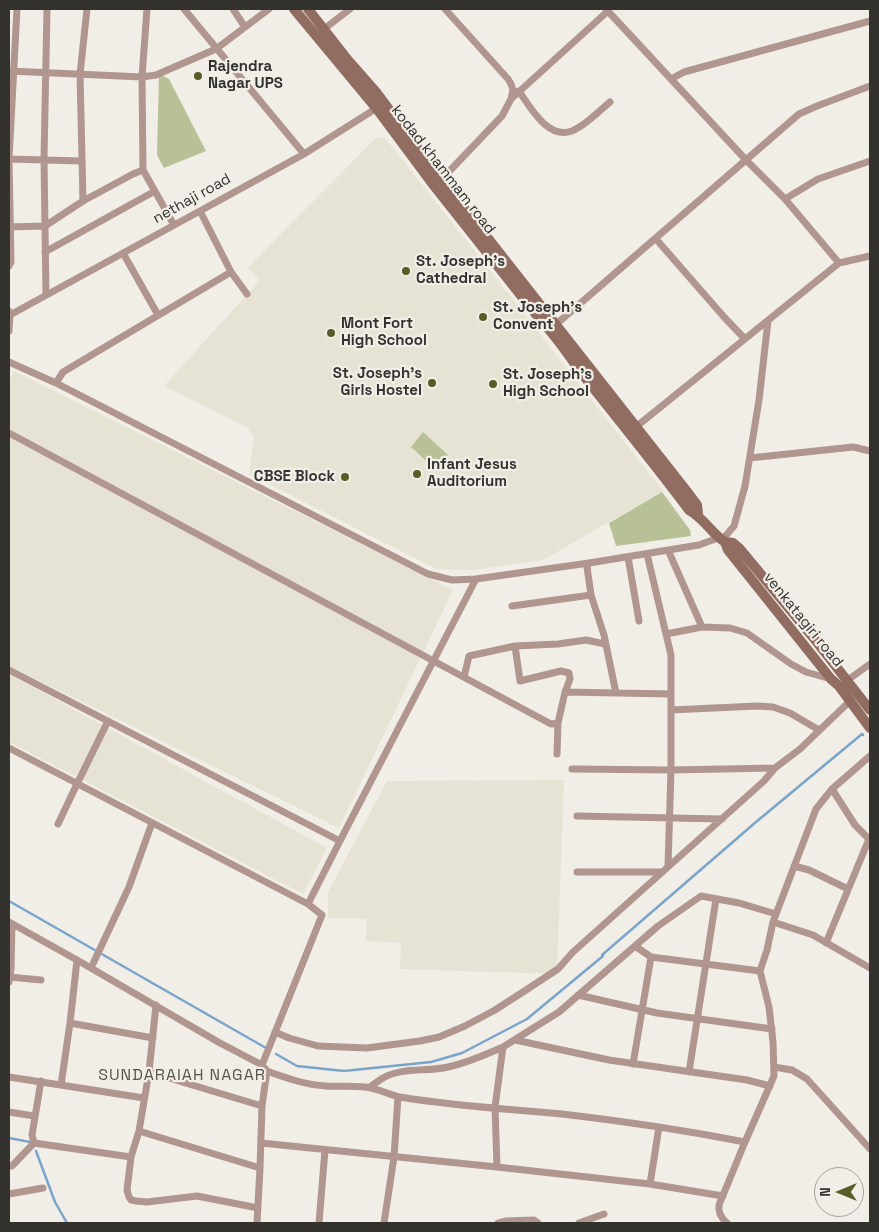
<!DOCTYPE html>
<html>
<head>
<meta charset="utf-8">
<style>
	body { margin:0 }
	#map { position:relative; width:879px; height:1232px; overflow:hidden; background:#f0eee6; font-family:"Space Grotesk",sans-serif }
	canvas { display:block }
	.frame { position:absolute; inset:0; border:10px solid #33322f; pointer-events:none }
	.north { position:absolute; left:814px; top:1167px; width:50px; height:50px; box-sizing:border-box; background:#f0eee6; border:1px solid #a4a39d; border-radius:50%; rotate:270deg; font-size:14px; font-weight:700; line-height:20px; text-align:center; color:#33322f }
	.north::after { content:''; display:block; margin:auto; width:18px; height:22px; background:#5a5b27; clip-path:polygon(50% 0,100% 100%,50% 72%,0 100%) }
</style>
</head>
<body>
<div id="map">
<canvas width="879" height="1232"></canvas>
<div class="frame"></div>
<div class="north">N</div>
</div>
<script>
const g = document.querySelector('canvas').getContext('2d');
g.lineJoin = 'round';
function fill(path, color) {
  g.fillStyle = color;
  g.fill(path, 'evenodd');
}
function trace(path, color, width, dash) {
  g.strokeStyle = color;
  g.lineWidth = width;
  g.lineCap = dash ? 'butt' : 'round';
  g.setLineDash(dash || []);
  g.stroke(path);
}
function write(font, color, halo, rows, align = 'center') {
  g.font = font + ' "Space Grotesk",sans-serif';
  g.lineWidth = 4.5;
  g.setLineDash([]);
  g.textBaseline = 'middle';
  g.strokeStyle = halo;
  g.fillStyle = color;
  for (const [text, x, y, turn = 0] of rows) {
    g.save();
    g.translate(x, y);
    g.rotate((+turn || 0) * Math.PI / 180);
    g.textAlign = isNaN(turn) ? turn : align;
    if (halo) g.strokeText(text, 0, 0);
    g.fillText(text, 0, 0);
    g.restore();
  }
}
fill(new Path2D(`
	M376,138H385L496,278L663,491L543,560L473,570L436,569L249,474L254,436L246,427L164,386L260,280L247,268Z
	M14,371L453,590L339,828L9,666V381Z
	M9,674L327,848L303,894L9,742Z
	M564,780L557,974L400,969L401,943L366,941V919L328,918V892L387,781Z`), '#e7e3d4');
fill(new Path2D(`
	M159,74L169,79L206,151L164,168L157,155Z
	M423,432L448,455L435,469L411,447Z
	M662,492L690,530L691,536L616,546L609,523Z`), '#b8c195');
trace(new Path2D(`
	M9,901L266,1048
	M276,1054L297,1066L344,1071L431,1062L462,1053L527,1019L603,956L602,955L756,822L862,734L863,735
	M9,1138L30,1142
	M36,1151L55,1202L67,1223`), '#7aa4cc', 2.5);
trace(new Path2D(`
	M147,9L142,77L143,170L174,225
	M184,9L304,154
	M233,9L245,27
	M606,9L746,160L785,199L839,263
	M324,29L350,9
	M9,71L142,77L156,75L216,49L269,9
	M671,79L684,72L870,21
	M519,91C530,107 548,140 572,131C585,126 599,111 610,102
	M511,99L608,11
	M9,159L82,161
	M440,181L502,116L511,99L513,90L511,84L508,79L445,9
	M785,199L818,179L870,161
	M83,201L80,74L87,9
	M200,211L231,272L247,294
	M9,227L45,226L83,201L133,174L143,170
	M656,239L724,317L745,339
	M45,252L155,191
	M123,253L158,315
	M9,266L11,262L9,159L17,9
	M46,295L44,159L47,9
	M10,315L304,154L380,106
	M553,327L799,114L817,106L870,86
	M9,331L10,315L9,311
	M9,362L56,383L428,574L452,580L476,579
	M56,383L63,372L231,272
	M637,426L839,263L870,256
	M9,433L551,724L558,723
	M750,458L853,447L870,451
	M722,540L734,526L745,486L759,400L768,321
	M668,550L702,627L730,628L747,633L791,664L806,672L831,679
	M647,554L671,655V770L668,866
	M628,557L639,621
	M589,563L587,567L591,595L604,635L616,693
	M512,606L591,595
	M666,634L702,627
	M515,646L520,681L561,671L569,673L570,679L565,692L558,723L557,754
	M9,670L340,841
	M464,677L469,656L515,646L558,644L586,640L605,644
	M845,682L870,664
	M565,692L671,694
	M671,710L757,706L773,707L790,713L819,730
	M9,748L308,904L322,915L262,1065L267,1071L262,1106L260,1168L257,1223
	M572,769L671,770L775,768
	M832,789L855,825L870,840
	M577,816L722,819
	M58,824L77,784L108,721
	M794,866L809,870L848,889
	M577,872H662
	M308,904L343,835L476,579L589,563L699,545L718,538
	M9,922L77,960L220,1043L262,1065
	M773,922L813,935L870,968
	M826,943L869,839
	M635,946L651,957L760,971
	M91,968L129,887L152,823
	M9,977L41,980
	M9,982L11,969L12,924
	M578,995L657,1013L772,1029
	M156,1005L149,1072L139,1131L131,1157L127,1190L129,1197L131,1200L136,1201L147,1202L197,1196L258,1208
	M70,1023L153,1038
	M275,1032L289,1038L318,1046L367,1048L420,1041L439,1037L465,1026L495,1010L523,992L558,969L573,952L764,781L775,768L800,749L850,701
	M515,1040L609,1060L747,1080L770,1086
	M633,1064L651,957
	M774,1067L792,1070L807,1079L870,1149
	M267,1071C286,1078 306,1085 326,1086C339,1087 360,1085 371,1088C381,1090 390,1095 400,1097C453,1106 508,1109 562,1114C623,1121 684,1130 745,1142
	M149,1072L262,1106
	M689,1072L716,899
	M9,1077L144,1098
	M41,1081L32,1135L34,1143L131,1157
	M61,1085L70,1023L77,960
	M370,1087C374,1084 378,1081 383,1078C402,1067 427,1072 448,1067C467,1063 485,1055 503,1047
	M9,1112L34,1116
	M139,1131L260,1168
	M261,1143L497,1167L650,1184L723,1196
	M9,1166H12L34,1143
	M497,1167L495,1107L503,1047L559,1012L658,926L701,896L739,903L776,914
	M650,1184L659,1127
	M9,1194L43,1188
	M319,1223L325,1150
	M384,1223L394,1157L398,1097
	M498,1223L505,1221L534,1220L538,1223
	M579,1223L604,1214
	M727,1223C721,1218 718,1213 719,1205L745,1142L774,1076L773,1042L769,1007L760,971L767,950L773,922L816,809L832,789L870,756`), '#b0968f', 7);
trace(new Path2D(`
	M294,9L377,109L435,187L542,322C559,339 572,361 587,380C621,423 656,466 689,510C704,518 711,533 725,542L728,550L831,679L839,686L870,728
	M308,9L347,59L376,92L428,162L685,489L697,505L698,514
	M725,542L733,543L739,548L813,637L870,710`), '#916c61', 10);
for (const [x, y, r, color] of [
	[198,76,5,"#5a5b27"],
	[406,271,5,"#5a5b27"],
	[483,317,5,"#5a5b27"],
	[331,333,5,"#5a5b27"],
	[432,383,5,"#5a5b27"],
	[493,384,5,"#5a5b27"],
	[417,474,5,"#5a5b27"],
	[345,477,5,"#5a5b27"]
]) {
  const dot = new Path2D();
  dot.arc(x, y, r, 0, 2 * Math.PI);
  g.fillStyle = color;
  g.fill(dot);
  trace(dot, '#f0eee6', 2);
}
write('bold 15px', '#33322f', '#f0eee6', [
	["Rajendra",208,67],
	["Nagar UPS",208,84],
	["St. Joseph's",416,262],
	["Cathedral",416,279],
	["St. Joseph's",493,308],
	["Convent",493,325],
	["Mont Fort",341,324],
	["High School",341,341],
	["St. Joseph's",422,374,"right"],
	["Girls Hostel",422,391,"right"],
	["St. Joseph's",503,375],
	["High School",503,392],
	["Infant Jesus",427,465],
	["Auditorium",427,482],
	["CBSE Block",335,477,"right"]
], 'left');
write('15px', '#33322f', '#f0eee6', [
	["kodad khammam road",443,170,52],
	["nethaji road",192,199,-29],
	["venkatagiri road",803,620,51]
]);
g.letterSpacing = '1px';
write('16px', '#57554e', '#f0eee6', [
	["SUNDARAIAH NAGAR",182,1076]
]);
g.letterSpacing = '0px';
</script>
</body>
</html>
